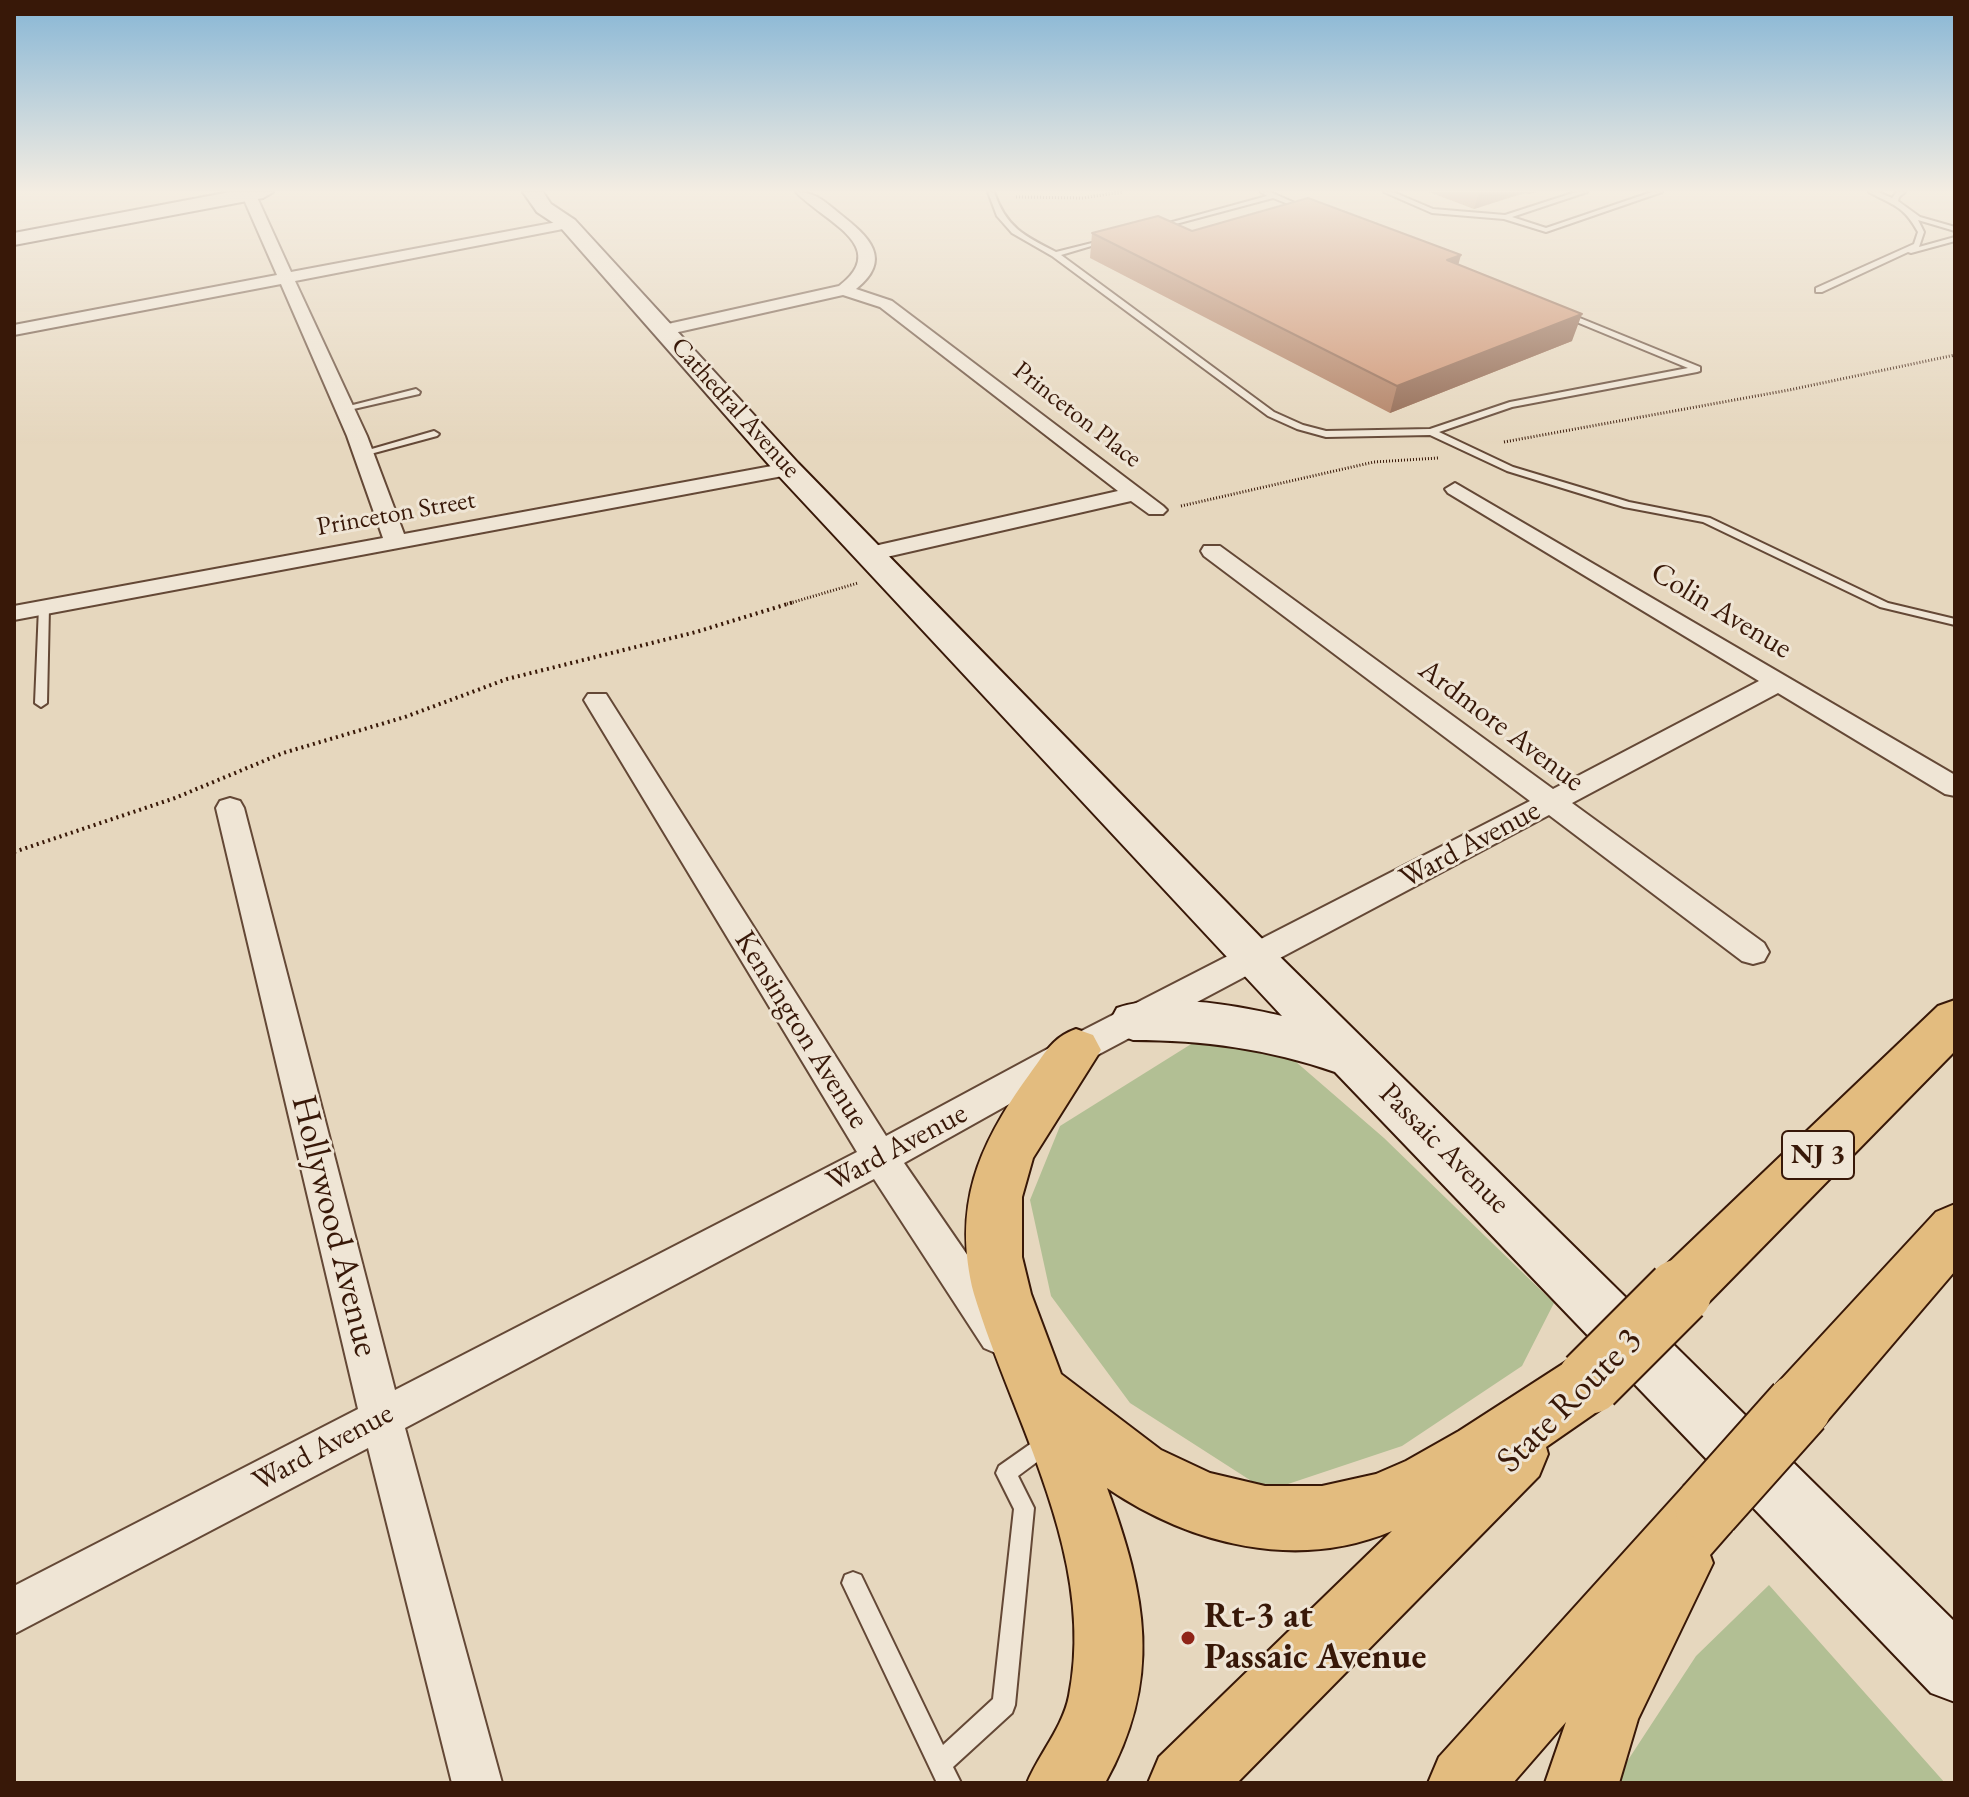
<!DOCTYPE html>
<html>
<head>
<meta charset="utf-8">
<style>
	body { margin:0 }
	#map { position:relative; width:1969px; height:1797px; overflow:hidden; background:#e6d7be; font-family:"EB Garamond",serif }
	canvas { display:block }
	.frame { position:absolute; inset:0; border:16px solid #381808; pointer-events:none }
</style>
</head>
<body>
<div id="map">
<canvas width="1969" height="1797"></canvas>
<div class="frame"></div>
</div>
<script>
const g = document.querySelector('canvas').getContext('2d');
g.lineJoin = 'round';
function fill(path, color) {
  g.fillStyle = color;
  g.fill(path, 'evenodd');
}
function trace(path, color, width, dash) {
  g.strokeStyle = color;
  g.lineWidth = width;
  g.lineCap = dash ? 'butt' : 'round';
  g.setLineDash(dash || []);
  g.stroke(path);
}
function write(font, color, halo, rows, align = 'center') {
  g.font = font + ' "EB Garamond",serif';
  g.lineWidth = 6;
  g.setLineDash([]);
  g.textBaseline = 'middle';
  g.strokeStyle = halo;
  g.fillStyle = color;
  for (const [text, x, y, turn = 0] of rows) {
    g.save();
    g.translate(x, y);
    g.rotate((+turn || 0) * Math.PI / 180);
    g.textAlign = isNaN(turn) ? turn : align;
    if (halo) g.strokeText(text, 0, 0);
    g.fillText(text, 0, 0);
    g.restore();
  }
}
fill(new Path2D(`
	M1196,1041L1288,1055L1384,1138L1554,1303L1522,1366L1402,1446L1267,1491L1130,1403L1051,1296L1030,1200L1060,1126Z
	M1769,1585L1945,1783H1613L1696,1656Z`), '#b2bf94');
const service = new Path2D(`
	M988,192H994C1006,227 1024,236 1056,252L1108,239V241L1061,255L1274,412L1303,425L1326,431L1430,429L1510,402L1688,368L1562,316L1561,314L1565,312L1700,367V371L1697,372L1512,407L1439,432L1513,467L1629,502L1710,518L1888,603L1955,619V625L1880,607L1703,522L1624,507L1507,471L1430,435L1326,437L1297,429L1268,416L1052,256L1012,233L997,216Z
	M1261,192H1270L1311,210L1306,211L1273,198L1157,229L1154,227L1267,196Z
	M1384,192H1393L1433,209L1505,215L1576,192H1587L1512,217L1546,228L1652,192H1662L1546,232L1504,219L1432,213Z
	M1869,192H1878L1892,198L1897,192H1905L1899,197L1898,201L1920,217L1955,227V231L1918,220L1924,232L1919,247L1955,237V241L1911,253L1908,252L1822,292H1816V288L1914,244L1918,232C1903,205 1894,206 1869,192Z
	M416,389L420,392L419,394L345,411L341,408Z
	M434,431L439,434L437,436L363,456L358,453Z
	M44,604L49,607L47,703L41,707L35,703L39,607Z
	M1046,1433L1053,1436L1056,1443L1053,1450L1018,1476L1034,1508L1015,1705L1012,1713L953,1767L961,1783H937L842,1583L845,1575L853,1572L861,1575L943,1745L993,1699L1014,1509L996,1473L999,1466Z`);
const minor = new Path2D(`
	M244,192L256,195L291,272L568,220L575,224L568,228L295,281L367,436L404,534L788,463L798,469L788,475L14,620V606L383,538L347,436L281,284L14,335V325L277,275L242,195Z
	M796,192C816,192 825,202 840,214C868,236 894,259 856,289L892,301L1163,506L1167,510L1163,514H1149L1131,501L869,561L861,559L858,554L861,549L1118,491L880,307L843,295L665,335L659,334L656,330L659,326L839,286C892,246 823,221 796,192Z
	M1455,483L1955,775V796L1945,794L1778,693L1572,803L1764,943L1769,952L1764,961L1753,964L1742,961L1549,815L1088,1060L904,1163L1012,1320L1018,1334L1012,1348L998,1354L984,1348L874,1179L405,1428L502,1783H452L368,1448L14,1634V1586L358,1409L216,808L220,801L230,798L240,801L244,808L395,1390L857,1152L584,700L588,694H606L886,1136L1064,1040L1530,801L1204,556L1201,551L1204,546H1220L1553,789L1759,681L1448,493L1445,489Z`);
const secondary = new Path2D(`
	M230,192H273L263,198L14,245V233Z
	M523,192H543L551,204L575,220L798,463L1270,947L1955,1622V1702L1931,1693L1335,1072C1268,1049 1204,1040 1133,1040L1117,1034L1110,1021L1117,1008C1162,992 1235,1005 1282,1016L778,475L561,228L537,212Z`);
const trunk = new Path2D(`
	M1955,1000V1051L1700,1311L1680,1319L1660,1311L1651,1291L1660,1271L1938,1006Z
	M1076,1029L1093,1035L1101,1050L1033,1158L1022,1197V1257L1031,1294L1061,1374L1161,1450L1210,1473L1265,1486H1322L1376,1474L1406,1461L1459,1431L1569,1360L1590,1351L1611,1360L1620,1381L1611,1402L1546,1447L1548,1454L1539,1476L1237,1783H1148L1159,1757L1392,1531C1297,1571 1191,1545 1107,1488C1146,1595 1163,1679 1105,1783H1027C1039,1754 1063,1727 1069,1696C1097,1557 1013,1422 974,1294C952,1207 978,1145 1029,1075C1045,1054 1051,1038 1076,1029Z
	M1955,1204V1271L1821,1428L1799,1436L1777,1428L1769,1406L1777,1384L1936,1212Z
	M1708,1476L1731,1485L1740,1508L1731,1531L1710,1555L1713,1563L1638,1719L1619,1783H1545L1566,1722L1513,1783H1428L1439,1757L1685,1485Z`);
trace(service, '#644836', 4);
trace(minor, '#644836', 4);
trace(secondary, '#381808', 4);
trace(trunk, '#381808', 4);
trace(new Path2D(`
	M1016,197L1083,198L1122,192
	M1504,442L1789,390L1955,355
	M1181,506L1374,462L1438,458
	M787,604L858,583`), '#381808', 3, [1, 2]);
trace(new Path2D(`
	M14,852L175,798L283,753L405,717L507,679L696,632L794,602`), '#381808', 4, [2, 4]);
fill(service, '#efe5d5');
fill(minor, '#efe5d5');
fill(secondary, '#efe5d5');
fill(trunk, '#e3bc7f');
const trunkBridgeFar1 = new Path2D(`
	M1677,1294L1680,1291`);
const trunkBridge = new Path2D(`
	M1590,1381L1679,1292
	M1708,1508L1799,1406`);
trace(trunkBridgeFar1, '#381808', 54, []);
trace(trunkBridge, '#381808', 69, []);
trace(trunkBridgeFar1, '#e3bc7f', 50);
trace(trunkBridge, '#e3bc7f', 65);
fill(new Path2D(`
	M1429,192H1536L1529,194L1525,193L1474,209Z
	M1192,231L1458,264L1572,341L1390,413L1090,258L1092,233Z`), '#b07e61');
fill(new Path2D(`
	M1479,192H1525L1474,209Z
	M1461,255L1454,280L1447,260Z
	M1582,314L1572,341L1390,413L1397,386Z`), '#90664f');
const building = new Path2D(`
	M1308,198L1461,255L1447,260L1582,314L1397,386L1092,233L1158,216L1192,231Z`);
fill(building, '#cd9271');
trace(building, '#90664f', 2);
const sky = g.createLinearGradient(0, 0, 0, 444);
sky.addColorStop(0, '#87b6d5');
sky.addColorStop(0.43, '#f4ede2');
sky.addColorStop(1, '#f4ede200');
g.fillStyle = sky;
g.fillRect(0, 0, 1969, 444);
for (const [x, y, r, color] of [
	[1188,1638,8,"#8f2418"]
]) {
  const dot = new Path2D();
  dot.arc(x, y, r, 0, 2 * Math.PI);
  g.fillStyle = color;
  g.fill(dot);
  trace(dot, '#efe5d5', 3);
}
write('26px', '#381808', '#efe5d5', [
	["Cathedral Avenue",735,408,48],
	["Princeton Place",1077,415,38],
	["Princeton Street",396,514,-10]
]);
for (const [x, y, w] of [
	[1818,1155,72]
]) {
  const box = new Path2D();
  box.roundRect(x - w / 2, y - 24, w, 48, 6);
  g.fillStyle = '#efe5d5';
  g.fill(box);
  trace(box, '#381808', 2);
}
write('bold 28px', '#381808', null, [
	["NJ 3",1818,1155]
]);
write('30px', '#381808', '#efe5d5', [
	["Colin Avenue",1721,611,31],
	["Ardmore Avenue",1501,726,37],
	["Ward Avenue",1470,845,-28],
	["Kensington Avenue",801,1030,58],
	["Ward Avenue",897,1148,-28],
	["Passaic Avenue",1444,1149,45],
	["Ward Avenue",323,1448,-28]
]);
write('36px', '#381808', '#efe5d5', [
	["Hollywood Avenue",334,1226,76],
	["State Route 3",1570,1401,-45]
]);
write('bold 36px', '#381808', '#efe5d5', [
	["Rt-3 at",1204,1617],
	["Passaic Avenue",1204,1658]
], 'left');
</script>
</body>
</html>
